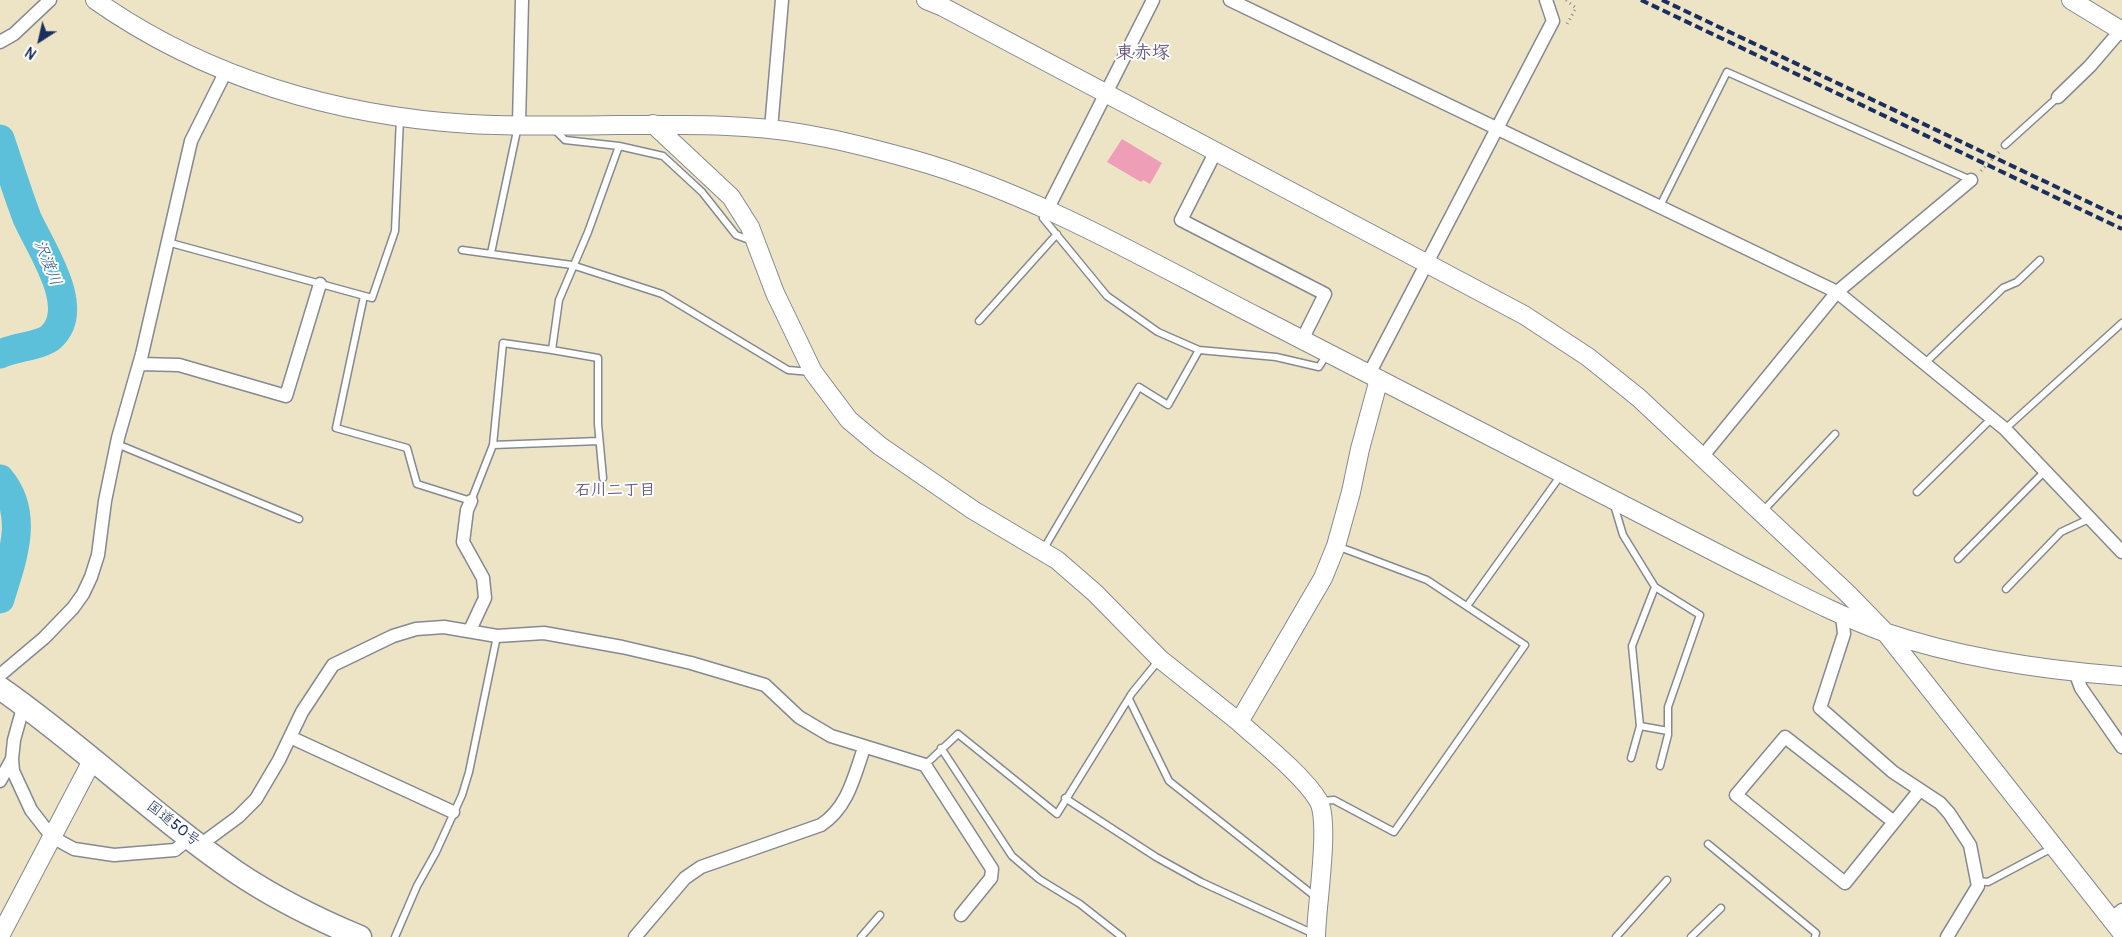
<!DOCTYPE html>
<html>
<head>
<meta charset="utf-8">
<style>
	body { margin:0 }
	#map { position:relative; width:2122px; height:937px; overflow:hidden; background:#ede4c6; font-family:Pangolin,sans-serif }
	canvas { display:block }
	.north { position:absolute; left:15px; top:15px; width:50px; height:50px; -webkit-text-stroke:4px #fff; paint-order:stroke; rotate:215deg; font-size:14px; font-weight:700; line-height:20px; text-align:center; color:#1b2f5e }
	.north::after { content:''; display:block; margin:auto; width:18px; height:22px; background:#1b2f5e; clip-path:polygon(50% 0,100% 100%,50% 72%,0 100%) }
</style>
</head>
<body>
<div id="map">
<canvas width="2122" height="937"></canvas>
<div class="north">N</div>
</div>
<script>
const g = document.querySelector('canvas').getContext('2d');
g.lineJoin = 'round';
function trace(path, color, width, dash) {
  g.strokeStyle = color;
  g.lineWidth = width;
  g.lineCap = dash ? 'butt' : 'round';
  g.setLineDash(dash || []);
  g.stroke(path);
}
function fill(path, color) {
  g.fillStyle = color;
  g.fill(path, 'evenodd');
}
function write(font, color, halo, rows, align = 'center') {
  g.font = font + ' Pangolin,"Klee One",sans-serif';
  g.lineWidth = 4;
  g.setLineDash([]);
  g.textBaseline = 'middle';
  g.strokeStyle = halo;
  g.fillStyle = color;
  for (const [text, x, y, turn = 0] of rows) {
    g.save();
    g.translate(x, y);
    g.rotate((+turn || 0) * Math.PI / 180);
    g.textAlign = isNaN(turn) ? turn : align;
    if (halo) g.strokeText(text, 0, 0);
    g.fillText(text, 0, 0);
    g.restore();
  }
}
trace(new Path2D(`
	M0,139C9,165 17,192 27,218C40,248 83,308 51,337C43,345 12,348 0,354
	M0,479C30,515 12,559 0,599`), '#5cc0da', 29);
fill(new Path2D(`
	M1122,139L1162,163L1150,184L1143,180L1141,182L1107,162Z`), '#ee9eb7');
const lane = new Path2D(`
	M554,129L565,140L619,146L663,156L702,192L736,235L752,241
	M2005,145L2058,97
	M1660,206L1727,72L1971,180
	M1047,211L1043,218L1107,296L1158,332L1199,350L1276,357L1319,367L1327,354
	M167,242L372,298L395,231L400,118
	M462,250L572,265L662,294L788,370L811,372
	M491,253L518,126
	M364,296L336,428L407,448L417,484L471,501L493,445L503,343L552,350L559,300L588,232L619,146
	M979,321L1057,234
	M552,350L598,358V424L603,478
	M1925,363L2003,288L2017,282L2040,260
	M2005,429L2122,323
	M117,444L299,519
	M493,445L599,441
	M1917,492L1992,418
	M1614,505L1623,535L1655,587L1700,615L1668,707V735L1660,766
	M1762,512L1835,434
	M1043,550L1139,387L1168,405L1199,350
	M1958,559L2045,471
	M2006,589L2061,532L2091,518
	M1467,606L1561,475
	M1129,699L1169,781L1317,898
	M1640,726L1668,731
	M941,748L1012,856L1039,879L1080,904L1122,937
	M1631,758L1640,726L1632,646L1655,587
	M925,765L958,734L1057,814L1132,693L1159,660
	M1065,798L1156,857L1201,882L1314,934
	M1320,801L1334,800L1394,832L1525,645L1427,580L1337,546
	M1708,844L1816,933L1815,937
	M1977,881L1988,882L2052,848
	M395,937L417,886L436,852L462,795L469,772L497,636
	M861,937L880,915
	M1616,937L1667,880
	M1691,937L1721,908`);
const street = new Path2D(`
	M1230,0L1837,292L2005,429L2122,552
	M0,42L14,34L50,0
	M2058,97L2090,66L2121,30
	M519,124L522,0
	M771,129L782,0
	M1216,151L1181,220L1325,294L1302,340
	M1047,210L1153,0
	M139,364L179,365L286,396L320,284
	M1369,374L1553,21L1546,0
	M1702,457L1837,292L1971,180
	M1842,615L1844,634L1820,708L1893,772L1940,803L1949,813L1970,845L1978,886L1947,937
	M470,630L485,598L483,578L463,542L467,510L471,501
	M2075,672L2081,688L2122,747
	M0,675L44,638L73,608L83,594L91,577L98,555L105,501L118,438L142,354L191,141L226,71
	M24,704L14,740L12,759L13,771L31,810L52,837L74,849L114,855L175,850L190,838
	M290,737L453,812
	M0,781L12,759
	M1894,822L1785,737L1736,795L1845,883L1919,791
	M200,845L238,817L256,799L279,760L302,712L333,665L393,636L416,629L444,627L497,636L544,633L622,647L691,663L765,685L799,717L831,736L925,765L992,869L991,878L961,915
	M2111,919L2122,910
	M635,937L685,878L701,867L821,825C848,807 854,777 864,748`);
const secondary = new Path2D(`
	M95,0C206,78 336,116 470,124C562,129 654,121 745,127C801,130 857,144 911,159C1033,193 1145,259 1258,317C1419,400 1579,482 1740,565C1787,588 1834,614 1884,632C1960,658 2042,670 2122,676
	M926,0L943,7L1524,315L1588,357L1639,398L1847,593L1885,632L2122,933
	M2071,0L2122,31
	M653,124L731,197L750,227L775,293L813,372L849,420L880,446L973,510L1057,560L1095,593L1160,659L1239,722
	M0,936L93,759
	M1316,937C1316,908 1331,821 1318,800C1303,775 1261,742 1239,722L1323,578L1336,546L1351,492L1360,449L1379,379`);
const highway = new Path2D(`
	M0,688C82,745 154,816 236,872C276,899 317,919 360,937`);
trace(lane, '#848a92', 9);
trace(street, '#848a92', 15);
trace(secondary, '#848a92', 20);
trace(highway, '#848a92', 25);
trace(new Path2D(`
	M1566,0L1576,8L1567,24
	M1981,171L1999,152`), '#848a92', 3, [1, 4]);
trace(lane, '#fff', 6);
trace(street, '#fff', 12);
trace(secondary, '#fff', 18);
trace(highway, '#fff', 22);
trace(new Path2D(`
	M1641,0L2122,229
	M1662,0L2122,218`), '#1b2f5e', 4, [8, 4]);
write('15px', '#1b2f5e', '#fff', [
	["国道50号",173,824,38]
]);
write('italic 16px', '#2e5a83', '#fff', [
	["沢渡川",47,263,68]
]);
write('bold 16px', '#65567d', '#fff', [
	["石川二丁目",615,491]
]);
write('bold 18px', '#65567d', '#fff', [
	["東赤塚",1143,53]
]);
</script>
</body>
</html>
